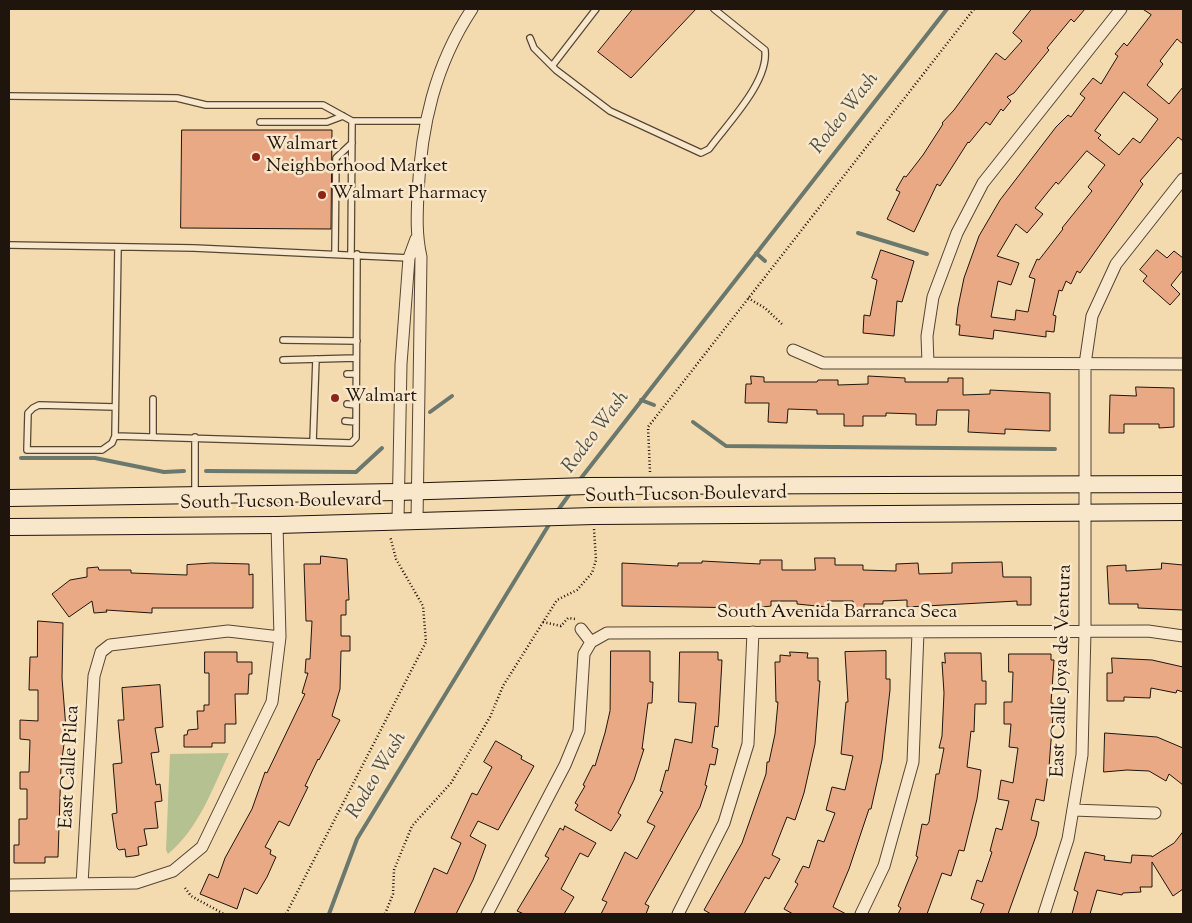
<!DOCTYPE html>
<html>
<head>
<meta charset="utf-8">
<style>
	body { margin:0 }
	#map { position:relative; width:1192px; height:923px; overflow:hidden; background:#f4daaf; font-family:"Sorts Mill Goudy",serif }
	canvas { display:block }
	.frame { position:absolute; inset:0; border:10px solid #1f150c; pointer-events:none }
</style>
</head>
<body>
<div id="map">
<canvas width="1192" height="923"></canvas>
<div class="frame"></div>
</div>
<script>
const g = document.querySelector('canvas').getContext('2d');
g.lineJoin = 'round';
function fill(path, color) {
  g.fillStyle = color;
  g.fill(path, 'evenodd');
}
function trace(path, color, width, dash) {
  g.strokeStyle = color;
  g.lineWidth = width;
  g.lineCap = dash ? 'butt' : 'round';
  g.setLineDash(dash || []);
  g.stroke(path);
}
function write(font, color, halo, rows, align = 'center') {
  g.font = font + ' "Sorts Mill Goudy",serif';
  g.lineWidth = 5;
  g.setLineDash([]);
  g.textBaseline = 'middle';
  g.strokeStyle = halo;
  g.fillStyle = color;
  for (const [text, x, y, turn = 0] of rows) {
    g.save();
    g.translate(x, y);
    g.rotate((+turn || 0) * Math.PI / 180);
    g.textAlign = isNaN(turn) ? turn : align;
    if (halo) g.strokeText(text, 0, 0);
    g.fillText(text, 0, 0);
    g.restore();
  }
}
fill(new Path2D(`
	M229,753C212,790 199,828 168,854L166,850L170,754Z`), '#b5c190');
trace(new Path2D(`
	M858,233L927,254
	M756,253L765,261
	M641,400L654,405
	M430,412L452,396
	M693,422L726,446L1055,449
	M21,458H95L164,472L184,471
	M206,471L356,472L382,448
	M578,482L947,9
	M556,513L571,492
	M329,914L357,839L550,523`), '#6a786d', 4);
const building = new Path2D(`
	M633,9H696L631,78L598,52Z
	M1032,9H1085L1074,22L1071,19L1047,48L1049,50L1014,93L1007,97L1011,101L1003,111L1001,109L990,125L986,122L969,143L968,142L940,186L937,184L914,232L887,219L900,192L896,190L904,176L906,177L923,155L943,124L942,123L954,110L996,53L1005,60L1022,41L1013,33Z
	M1143,9H1183V44L1177,39L1160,61L1163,64L1147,85L1169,104L1183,87V141L1178,137L1140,181L1143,184L1080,273L1077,271L1071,284L1066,281L1062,291L1059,290L1053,315L1056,316L1054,332L1046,331V337L994,330L993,339L959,335L960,325H956L958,307L964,278L979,236L1000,200L1056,127L1068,115L1071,117L1085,98L1080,94L1093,78L1101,84L1118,56L1115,54L1124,43L1127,46L1151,15ZM1124,92L1158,119L1140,143L1133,138L1119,155L1098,138L1101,135L1095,131ZM1087,151L1105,165L1088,187L1092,191L1062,228L1063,229L1039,260L1037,259L1029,277L1035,279L1028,312L1016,310L1015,320L991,317L998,281L1011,285L1019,263L997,256L1016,224L1027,233L1043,214L1035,208L1056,182L1058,184Z
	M182,130H332L331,229L181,228Z
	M881,250L914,261L902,302L897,301L894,336L863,333L864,315L870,316L877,280L872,278Z
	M1157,250L1167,258L1174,251L1183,258V270L1171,285L1180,294L1170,305L1143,281L1147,276L1140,270Z
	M751,376L764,377V382H817L818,380H838V385L868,384V376L905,378V382H948V378H963V395L990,394V390L1050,393V431L1005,429V434L968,432L969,410H937L936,425H916V414L886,413V416H863V426H844V414H817V410L788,409L787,423L768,422L769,403H745L746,384H751Z
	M1136,387L1174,388V427L1159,428V424H1124V433H1109L1110,395L1136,396Z
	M321,556L347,559L349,600H346V615H341V636H350V651H341L340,689L332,716L340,720L319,760L318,759L305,786L308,787L289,826L279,821L265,847L271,850L270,854L276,857L267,877L257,894L244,888L237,909L200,894L209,874L218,878L225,858L252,809L265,772L267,773L305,694L302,693L308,673H305L306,659H310L312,621H306L304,564H320Z
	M815,558H835V565H863V570L896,571V564L918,563L919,574L952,573V563L1002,562L1003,577H1031V605H1017V601L907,607V600L883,601V604H864V608L854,609L853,601H827V607L797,604V601H771V606L754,608L622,606V563L678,566V563H702V561L760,564V560H782V570H815Z
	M212,563L249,564V575L253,574V608H152V613L106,610L107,612L94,613L92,601L69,617L52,594L70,580L87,577V568L98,567L99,570H131V573L187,575V565Z
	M1162,563L1183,565V610L1138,608V604H1109L1107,566L1126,565V571L1161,569Z
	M38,621L63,623L62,678L66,729L61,766L58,857H45V863H14V845H19V819H27V789H20V772H29L30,740L20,739V720L38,721V690H29L30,657H37Z
	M611,651H650V682H653L652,703H648L642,749H644L634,780L618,813L621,815L611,831L575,810L578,805L575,803L585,786L583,785L593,765L595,766L605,733L610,711Z
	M886,651V679H890V690L882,760L871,809H869L849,869L833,907L846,914H793L784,909L798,884L795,882L803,866L809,868L818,840L824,842L835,813L826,810L832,787L845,790L853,756L841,754L846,702H848L845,652Z
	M205,652H237V662H252V674H249L248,694H235L236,724H225V743H212V747H184V735H187L188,730L198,729L197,711H204V705H209V673H205Z
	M680,652H718V660H722L719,714L718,727L715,726L712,747L718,749L715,765L710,764L705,785L707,786L700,807L645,904L649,906L646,914H601L607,902L602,900L625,852L637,859L655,826L647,822L663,792L660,791L666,770L668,771L675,739L692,743L696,703L679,702Z
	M790,652L808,653L807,658H818V681H820L815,744L804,793L795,820L787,817L772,855L780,859L769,879L765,877L744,914H711L704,910L742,843L766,774L767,762H769L775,734L778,702H776L775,662H780V655L790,656Z
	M945,653H981L982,681H986V704H975L974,732L971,731L967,767L981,770L977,799L964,851L959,850L951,876L942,873L927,914H898L901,908L898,906L918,857L916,856L922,824L927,825L929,822L936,774H939L944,748H939L942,736L944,693L942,662L945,663Z
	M1009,654H1051V660H1054L1051,703H1053V715L1049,767L1044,801L1036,799L1031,820L1039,822L1036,836L1008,914H980L984,904L971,899L977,880L982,882L992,852L990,851L996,828L1002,830L1009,801L998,799L1001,780L1013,783L1018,748L1009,747L1011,724H1004V702H1012L1013,672H1009Z
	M1112,658L1152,660L1183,667V692L1177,690L1176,693L1151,688L1150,698L1124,697V701H1107V673H1112Z
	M160,685L163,727L155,728L159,752L151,753L156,785L160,784L162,801L155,802L158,828L144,829L147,845L138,847L139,855L126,857L125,849L119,850L117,848L112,814L117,813L113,764L122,763L118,720H124L122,688Z
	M1105,733L1157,737L1183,748V785L1169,774L1166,781L1149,771L1127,770L1104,772Z
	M496,741L522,756L521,759L534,766L498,830L478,821L470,836L486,845L473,880L456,914H414L434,868L447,874L461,843L451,838L472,793L477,795L492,767L484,762Z
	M565,826L596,843L588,857L580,853L561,889L574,897L564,914H524L517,911L549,858L545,856L560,828L563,830Z
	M1183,832V889L1173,896L1152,862V887H1140L1141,892L1123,893L1122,895L1097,890L1090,914H1072L1078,892L1074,890L1085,852L1105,856L1104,860L1131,863L1132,855L1152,856V857L1174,843Z`);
fill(building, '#eaa985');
trace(building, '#1f150c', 1);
const service = new Path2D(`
	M530,38L534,48L556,70L610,111L701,153L709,149C727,124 769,82 765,50L714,9
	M552,66L596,9
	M9,96L177,98L206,105H323L352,121H425
	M260,122H327L343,116
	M9,245L194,248L409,258
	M118,247L115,436L351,443L356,438L357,254
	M335,253L336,158L352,143
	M351,254L352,121
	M283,340L357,341
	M283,360L356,358
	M347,374H356
	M347,404L356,405
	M345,421L356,422
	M115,436L112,443L102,450H27L28,413L33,408L39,405L115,407
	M153,436V399
	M195,437V493
	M313,442L316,359`);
const minor = new Path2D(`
	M1121,9L983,183L957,233L933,297L927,336L928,363L1183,364
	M793,350L823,363H928
	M398,520L401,364L409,258L416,239
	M417,520L421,257C416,235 417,215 418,193C421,126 435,65 472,9
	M581,629L591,642
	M1073,810L1155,813
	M82,884L94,676L101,652L110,645L228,631L280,637
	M9,885L136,883L173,871L202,847L272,702L280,637L277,525
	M487,914L565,765L579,731L584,654L591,642L607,633L1148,631L1183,636
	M678,914L724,823L748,744L753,632
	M861,914L884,866L913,762L918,632
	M1044,914L1068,839L1082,755L1085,631V364L1092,316L1116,264L1183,179`);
const secondary = new Path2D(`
	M9,498L398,492L588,486L1183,484
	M9,527L277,525L594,516L1183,512`);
trace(service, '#544635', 8);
trace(minor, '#544635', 13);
trace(secondary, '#1f150c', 18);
trace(new Path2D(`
	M748,298L765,308L783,325
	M650,472L648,427L974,9
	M543,622L561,626L568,618L575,619
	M185,888L191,896L224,914
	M286,914L426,642L423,606L396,559L390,536
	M385,914L393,894L394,870L412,826L451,783L490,717L503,686L557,600L577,590L592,573L596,560L594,529`), '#1f150c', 2.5, [1, 2.5]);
trace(service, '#f8e7cb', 5.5);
trace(minor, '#f8e7cb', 11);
trace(secondary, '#f8e7cb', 16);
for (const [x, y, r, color] of [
	[256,157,5,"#8f2418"],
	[322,195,5,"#8f2418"],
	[335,398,5,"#8f2418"]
]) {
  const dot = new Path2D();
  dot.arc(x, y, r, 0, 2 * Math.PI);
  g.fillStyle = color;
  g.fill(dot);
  trace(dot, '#f8e7cb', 2);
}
write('19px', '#1f150c', '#f8e7cb', [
	["Walmart",266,146],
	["Neighborhood Market",266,168],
	["Walmart Pharmacy",332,195],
	["Walmart",345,398]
], 'left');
write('19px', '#1f150c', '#f8e7cb', [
	["South Tucson Boulevard",686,496,-1],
	["South Tucson Boulevard",281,503,-1],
	["South Avenida Barranca Seca",837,614],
	["East Calle Joya de Ventura",1063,671,-88],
	["East Calle Pilca",71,767,-87]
]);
write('italic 20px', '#4b4f45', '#f8e7cb', [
	["Rodeo Wash",846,114,-52],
	["Rodeo Wash",597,433,-53],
	["Rodeo Wash",378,776,-59]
]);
</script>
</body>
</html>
